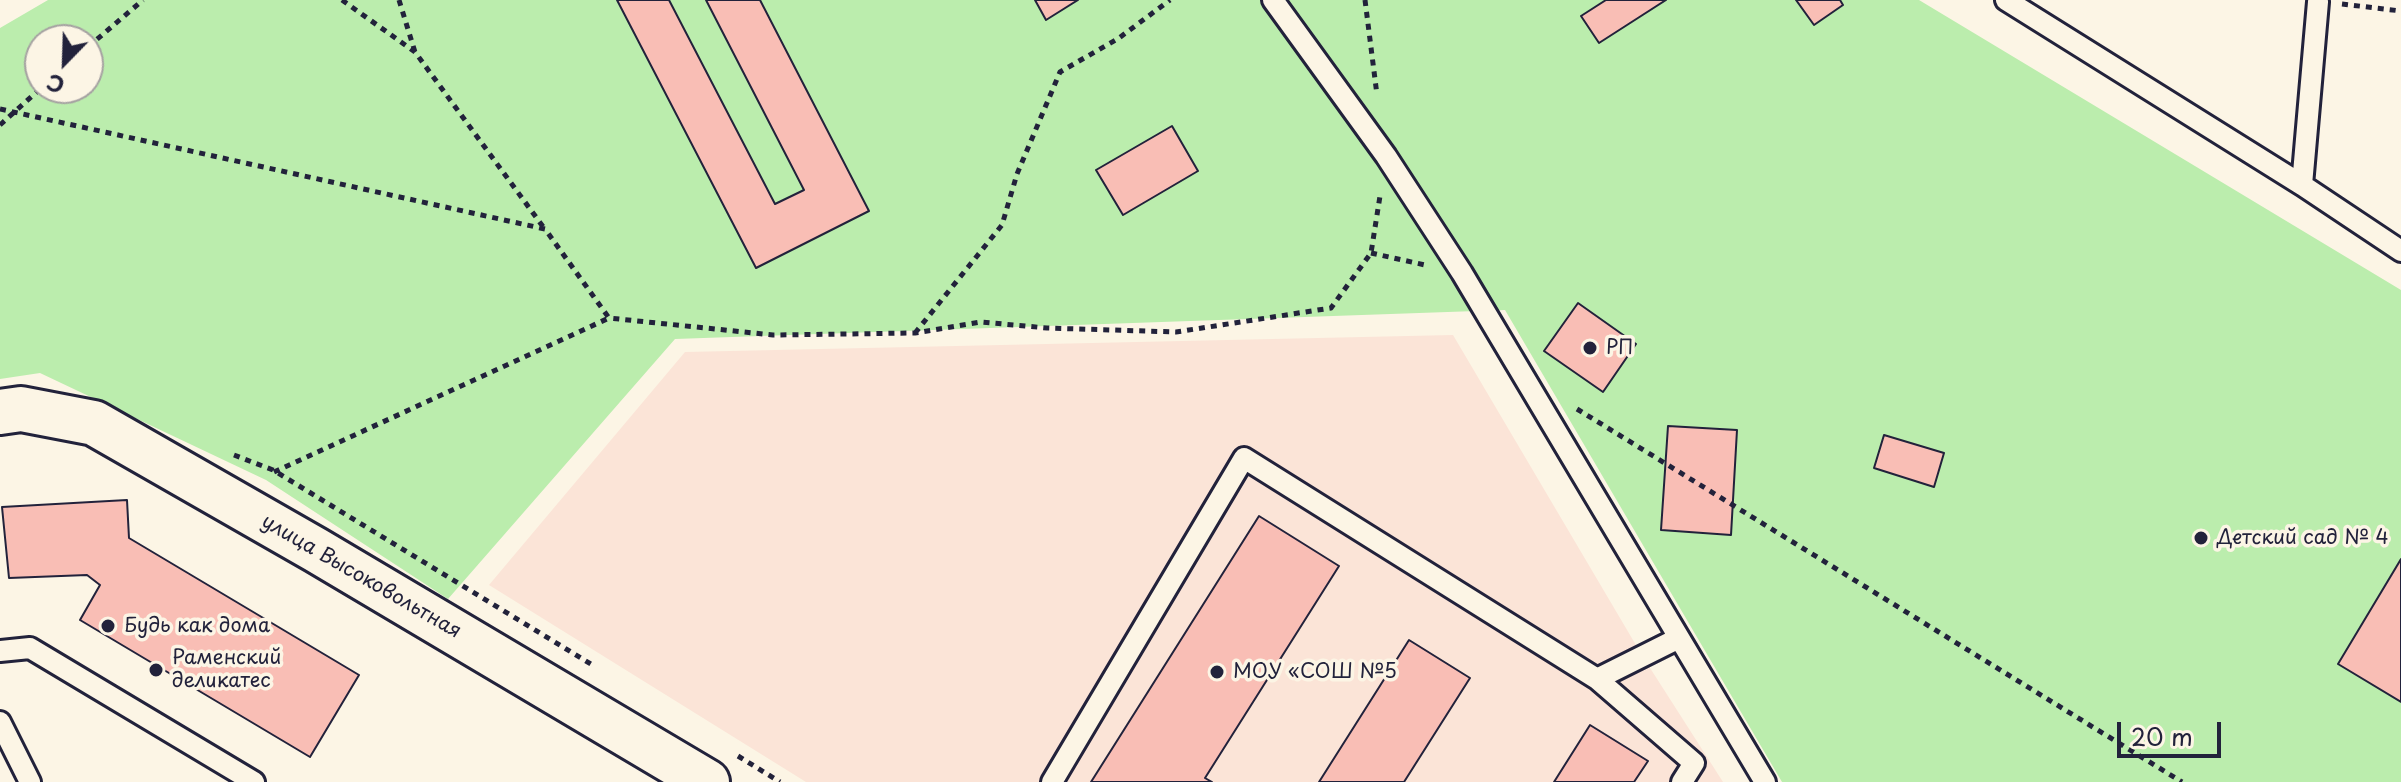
<!DOCTYPE html>
<html>
<head>
<meta charset="utf-8">
<style>
	body { margin:0 }
	#map { position:relative; width:2401px; height:782px; overflow:hidden; background:#fcf5e5; font-family:"Playpen Sans",sans-serif }
	canvas { display:block }
	.north { position:absolute; left:24px; top:24px; width:80px; height:80px; box-sizing:border-box; background:#fcf5e5; border:2px solid #a5a1a1; border-radius:50%; rotate:203deg; font-size:22px; font-weight:700; line-height:32px; text-align:center; color:#22223b }
	.north::after { content:''; display:block; margin:auto; width:28px; height:36px; background:#22223b; clip-path:polygon(50% 0,100% 100%,50% 72%,0 100%) }
	.scale { position:absolute; left:2117px; top:722px; width:104px; height:36px; box-sizing:border-box; border:4px solid #22223b; border-top:0; padding-left:10px; font-size:24px; line-height:28px; white-space:nowrap; color:#22223b; -webkit-text-stroke:6px #fcf5e5; paint-order:stroke }
</style>
</head>
<body>
<div id="map">
<canvas width="2401" height="782"></canvas>
<div class="north">С</div>
<div class="scale">20 m</div>
</div>
<script>
const g = document.querySelector('canvas').getContext('2d');
g.lineJoin = 'round';
function fill(path, color) {
  g.fillStyle = color;
  g.fill(path, 'evenodd');
}
function trace(path, color, width, dash) {
  g.strokeStyle = color;
  g.lineWidth = width;
  g.lineCap = dash ? 'butt' : 'round';
  g.setLineDash(dash || []);
  g.stroke(path);
}
function write(font, color, halo, rows, align = 'center') {
  g.font = font + ' "Playpen Sans",sans-serif';
  g.lineWidth = 7;
  g.setLineDash([]);
  g.textBaseline = 'middle';
  g.strokeStyle = halo;
  g.fillStyle = color;
  for (const [text, x, y, turn = 0] of rows) {
    g.save();
    g.translate(x, y);
    g.rotate((+turn || 0) * Math.PI / 180);
    g.textAlign = isNaN(turn) ? turn : align;
    if (halo) g.strokeText(text, 0, 0);
    g.fillText(text, 0, 0);
    g.restore();
  }
}
fill(new Path2D(`
	M1453,335L1643,657L1723,782H806L489,585L685,352Z`), '#fbe4d7');
fill(new Path2D(`
	M48,0H1919L2401,290V782H1782L1505,310L675,339L448,599L266,480L40,373L0,379V28ZM40,40H88V88H40Z`), '#bbedad');
const building = new Path2D(`
	M617,0H669L775,204L804,190L706,0H760L869,211L756,268Z
	M1035,0H1078L1046,20Z
	M1606,0H1666L1599,43L1581,16Z
	M1796,0H1840L1843,5L1814,25Z
	M1172,126L1198,171L1123,215L1096,170Z
	M1578,303L1636,344L1603,392L1544,351Z
	M1668,426L1737,430L1731,535L1661,530Z
	M1884,435L1944,453L1934,487L1874,468Z
	M127,500L129,538L359,675L310,757L80,620L100,585L87,575L9,578L2,507Z
	M1259,516L1339,566L1205,778L1212,782H1091Z
	M2401,559V702L2338,664Z
	M1409,640L1470,678L1404,782H1319Z
	M1590,725L1648,761L1634,782H1554Z`);
fill(building, '#f9beb5');
trace(building, '#22223b', 2);
const service = new Path2D(`
	M1273,0L1386,156L1462,273L1765,782
	M2006,0L2302,185L2401,251
	M2302,185L2318,2
	M0,651L30,648L254,782
	M1597,679L1679,638
	M0,722L30,782
	M1052,782L1244,458L1597,679L1694,763L1682,782`);
const tertiary = new Path2D(`
	M0,412L21,409L94,423L316,550L707,782`);
trace(service, '#22223b', 26);
trace(tertiary, '#22223b', 50);
trace(new Path2D(`
	M342,0L415,52L544,228
	M399,0L415,52
	M1365,0L1377,95
	M2342,4L2401,11
	M88,47L143,0
	M0,109L545,229L609,318L773,335L915,333L981,322L1047,328L1176,332L1331,308L1371,253L1380,196
	M0,125L41,88
	M1371,253L1425,265
	M915,333L1002,225L1017,174L1060,72L1119,38L1170,0
	M1577,409L2182,782
	M234,455L273,470L594,666
	M274,472L609,318
	M738,756L780,782`), '#22223b', 5, [6, 6]);
trace(service, '#fcf5e5', 20);
trace(tertiary, '#fcf5e5', 44);
for (const [x, y, r, color] of [
	[1590,348,8,"#22223b"],
	[2201,538,8,"#22223b"],
	[108,626,8,"#22223b"],
	[156,670,8,"#22223b"],
	[1217,672,8,"#22223b"]
]) {
  const dot = new Path2D();
  dot.arc(x, y, r, 0, 2 * Math.PI);
  g.fillStyle = color;
  g.fill(dot);
  trace(dot, '#fcf5e5', 3);
}
write('20px', '#22223b', '#fcf5e5', [
	["РП",1606,348],
	["Детский сад № 4",2217,538],
	["Будь как дома",124,626],
	["Раменский",172,658],
	["деликатес",172,681],
	["МОУ «СОШ №5",1233,672]
], 'left');
write('20px', '#22223b', '#fcf5e5', [
	["улица Высоковольтная",361,577,30]
]);
</script>
</body>
</html>
